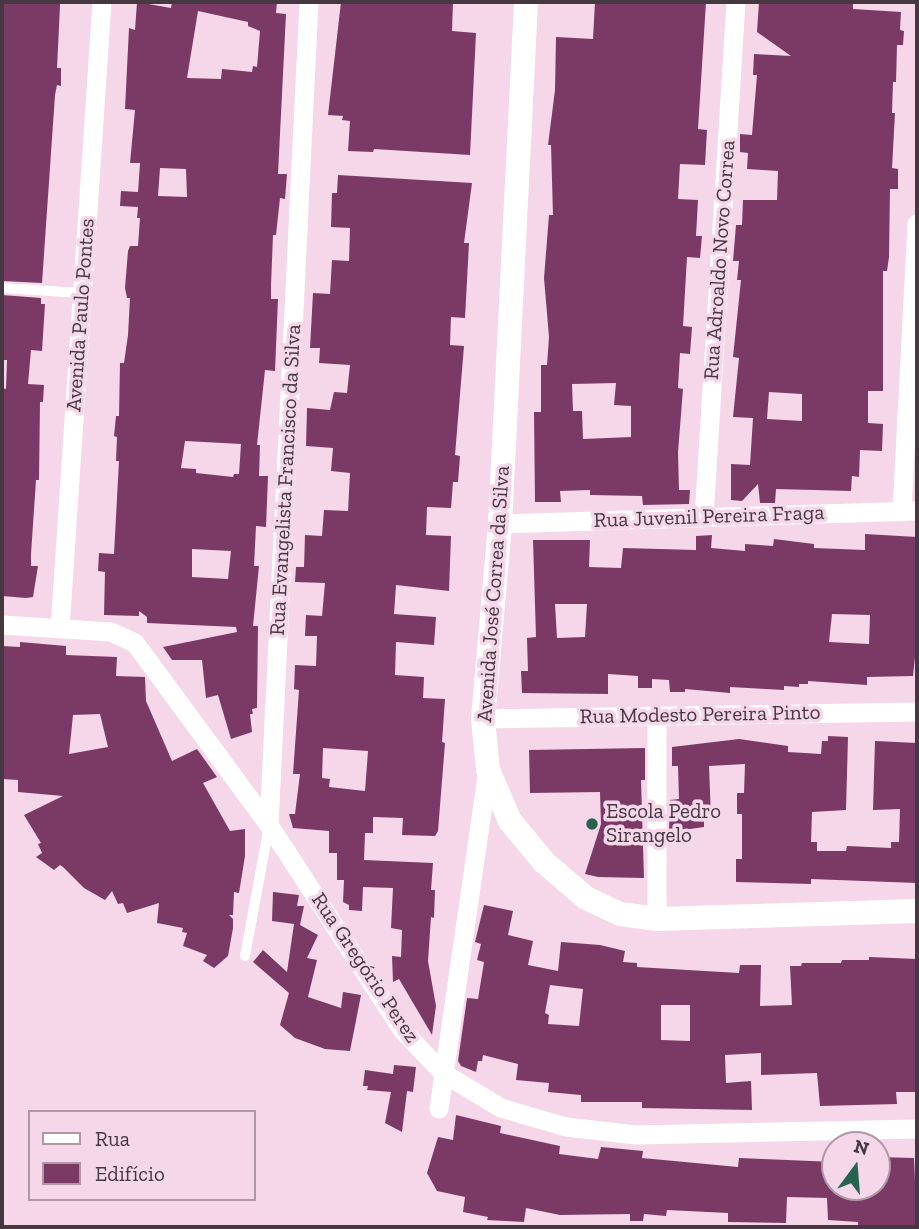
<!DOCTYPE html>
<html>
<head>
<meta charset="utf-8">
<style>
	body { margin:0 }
	#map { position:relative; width:919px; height:1229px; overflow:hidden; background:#f6d6e9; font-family:"Zilla Slab",serif }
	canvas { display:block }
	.frame { position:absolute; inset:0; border:4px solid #453840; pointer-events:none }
	.legend { position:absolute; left:28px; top:1110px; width:228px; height:91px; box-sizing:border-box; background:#f6d6e9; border:2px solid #af97a5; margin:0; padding:9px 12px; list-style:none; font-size:21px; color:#453840 }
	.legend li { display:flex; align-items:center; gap:14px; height:35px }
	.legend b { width:35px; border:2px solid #af97a5 }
	.north { position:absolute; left:821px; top:1131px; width:70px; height:70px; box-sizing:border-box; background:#f6d6e9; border:2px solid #af97a5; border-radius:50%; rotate:16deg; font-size:19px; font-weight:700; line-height:28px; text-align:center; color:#453840 }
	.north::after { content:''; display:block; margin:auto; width:24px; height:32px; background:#27644f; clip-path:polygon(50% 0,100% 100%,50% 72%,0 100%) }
</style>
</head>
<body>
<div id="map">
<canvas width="919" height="1229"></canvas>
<div class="frame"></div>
<ul class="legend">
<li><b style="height:9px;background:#fff"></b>Rua</li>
<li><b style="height:19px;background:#7b3a66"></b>Edifício</li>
</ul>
<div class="north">N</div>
</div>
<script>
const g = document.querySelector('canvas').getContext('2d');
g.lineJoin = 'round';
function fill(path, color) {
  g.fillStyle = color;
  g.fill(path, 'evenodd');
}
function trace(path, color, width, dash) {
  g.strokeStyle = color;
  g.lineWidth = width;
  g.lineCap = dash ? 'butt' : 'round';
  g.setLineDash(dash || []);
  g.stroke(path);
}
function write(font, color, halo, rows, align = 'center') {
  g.font = font + ' "Zilla Slab",serif';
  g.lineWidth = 7;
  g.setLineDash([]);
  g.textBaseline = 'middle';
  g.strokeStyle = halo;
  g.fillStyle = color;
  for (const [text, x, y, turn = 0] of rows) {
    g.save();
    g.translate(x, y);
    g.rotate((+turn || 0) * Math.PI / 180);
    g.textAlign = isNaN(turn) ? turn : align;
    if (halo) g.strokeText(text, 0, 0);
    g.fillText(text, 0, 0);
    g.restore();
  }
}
fill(new Path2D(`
	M2,2H60V6L57,68H61V86L57,85L55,95L42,283L2,281Z
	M137,2L171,8L172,2H277L276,13L286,14L278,174H287L285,199L280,198L276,235H273L271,285V299H278L275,371L265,370L257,445H260L259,476H268L266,527L256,526L254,566H259L253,626H258L257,708L252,709L253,714H250L252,732L231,739L218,695L206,698L202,660H172L163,647L237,632L236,627L147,623V617L139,611V616L104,615L105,572L98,571L99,553L114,554L119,461H116L117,437L114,436L116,416H119L120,363H124L128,335L130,298H127L125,288L128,251L130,246H138L140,218H137L138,207L120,206L121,191L138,192L140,163H130L135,110L125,109L129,28L135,30ZM198,11L248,22V26L260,31L257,67L253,66L252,72L222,69L221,79L187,78ZM160,168L186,169L187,197L158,196ZM185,441L241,444L239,474H234L233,477L196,473V469L181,468ZM192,549L231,551L228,579L192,577Z
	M341,2H453L452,31L476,33L470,155L374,149L373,152L348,151L350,121L342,120L343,116L328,115Z
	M595,2H706L698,129L707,130L705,165L680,164L678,199L698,200L696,236H702L700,258L687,257L683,326L692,327L690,354L680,353L678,388L683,389L678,452L679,490H690L689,504L643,505L642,496L590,495V490L560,491L561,502H535L534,412H541V365H547L549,337L544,278L549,215H553L551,145H548L555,90L556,37L593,39ZM616,383L614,405L631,406V437L583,439L582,411H573L572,384Z
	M759,2H853V9L901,12L900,30L904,31L903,45H897L896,82H893L892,113H895L892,168L898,169V189H890L889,257L887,271H883V391H868V423L883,424L882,451L860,450L859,477L852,476L851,491L776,489L775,503H760L758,484L742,501L731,500V464L750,465L753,418L733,417L739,358L733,357L741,280H737L739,261H733L736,225H742L743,200H777L778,171L747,169L748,153L740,152V134L752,135L757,75H753L754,54L791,56L757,32ZM769,392L802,394V421L767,419Z
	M338,175L472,183L464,243H469L465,318L451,317L450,345L464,346L455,455L460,456L458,482H453L451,508L427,507L426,535L451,536L449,591L396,585L394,614L436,617L434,645L396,642L395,675L424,677L423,698L445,699L442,742L445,743L438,831L435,836L402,835L403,818L373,817V833H365L364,860L433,863L431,890H435L434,918L431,917L428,961L436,1006L432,1035L399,979L393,982L392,956L401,957L402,930L391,928L393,888L363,887L362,911L349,910V905L343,902L344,880H337V853H329V831L293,828L289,814H295L300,774H293L299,690L294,689L295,665L316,666L317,636H305L306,615L322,616L325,583L295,582L296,567H304L305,535L322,536L324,510L348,511L350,473L331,471L333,448L306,446L307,408L330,410L334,392L347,393L350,365L319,363L320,348H310L313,293L330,294L332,260L349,261L350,228L331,227L332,193H337ZM323,748L368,751L365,791L329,787L330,779L322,778Z
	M2,295L41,298V304H45L42,351L31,350L28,384L44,385L43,402H40L39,480H36L31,554V566H38L33,597L26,598L2,596V388L6,389L7,360H2Z
	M865,534L917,537V638L913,676L867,677V685L808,681V684H799V687L784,686V690L730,687V693L685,689V692H670L669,680L652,679V688H638V676L608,674V694L522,693L521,671H528L527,638L536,637L533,540H590L589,567L621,568L623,548L696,550V536L712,535L711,548L745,551V544L773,546L774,539L814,544V548L865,550ZM555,604H587L585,637L557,638ZM832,614L870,615L869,644L829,642Z
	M20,642L66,646V655L117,657L116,676L145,677L146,701L172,761L197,749L217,777L203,783L230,831L245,829V856L239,893L234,892L233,915H229L233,919V928L228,956L214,968L203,961L207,955L183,946L187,933L182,932L183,928L157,923L159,903L127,913L123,903L118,904L112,891L105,900L84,888L63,867L60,865L54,870L36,857L42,853L38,844L41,843L24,815L63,796L18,792V780L2,779V742H4L2,646L20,647ZM100,714L108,747L69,754L73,715Z
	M828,736L848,737L846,810L812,812L811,842H817V851H846L847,846L891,848V842H899L900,809L873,810L875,741L917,743V883L811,879V884L736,882V859H742V814H737V793H744L745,764L709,766L711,818H704V827L669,832L670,800L679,799L678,766H672V747L739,739L788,746V752L821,754L822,741H828Z
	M645,748V780H641L644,878L598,877L585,874L601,824L600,792L530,793L529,750Z
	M273,892L299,895L297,906H304L300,925L318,935L307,958L317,960L308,997L341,1008L343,992L361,995L350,1051L325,1049L295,1038L280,1025L289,993L253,962L263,950L287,972L294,924L272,921Z
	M484,905L513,911L508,935L533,941L528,965L558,971L561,942L600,945L625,951L623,962L637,963V967L739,973L740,965H761L760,1006L792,1005L790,966H801L802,963H841L842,960H869V957L917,959V1092H896L897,1104L820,1106L817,1073L761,1075V1053L725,1055L726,1083L751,1081L752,1110L642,1108V1102H581V1095L548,1092L549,1083L516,1080L518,1064L483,1055L482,1061H478L476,1072L461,1066L458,1061L467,998L478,999L484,962L477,960L481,944L475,942ZM550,985L583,989L579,1026L548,1024L549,1015L545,1013ZM661,1005H690V1041L661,1040Z
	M394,1065L416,1067L413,1092L407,1091L402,1132L385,1123L391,1092L367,1090L368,1086H363L365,1070L393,1074Z
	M456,1115L501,1126L500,1133L560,1146L559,1154L598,1159L601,1147L643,1151L642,1158L738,1167L739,1158L835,1162V1187H877V1157L914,1158L917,1227L858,1226V1222L828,1220L827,1198L787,1197L786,1223L728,1222V1213L667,1210L666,1216L644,1214L643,1221H630V1214L560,1215L526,1208L524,1222L487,1220L488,1217L463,1212L465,1197L437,1191L427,1173L438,1137L453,1140Z`), '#7b3a66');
trace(new Path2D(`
	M2,288L82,293
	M245,956L269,826`), '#fff', 10);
trace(new Path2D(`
	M902,512L917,224
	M704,518L736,2
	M500,524L917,511
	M2,625L111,632L135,643L269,825L403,1031L443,1073L501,1108L566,1127L636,1135L917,1129
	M60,629L102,2
	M483,719L917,712
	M269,825L309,2
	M657,919V716
	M439,1109L488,770`), '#fff', 19);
trace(new Path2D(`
	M526,2L500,524L483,719L488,770L510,821L544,862L586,898L620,914L657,919L917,911`), '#fff', 24);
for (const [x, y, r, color] of [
	[592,824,7,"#27644f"]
]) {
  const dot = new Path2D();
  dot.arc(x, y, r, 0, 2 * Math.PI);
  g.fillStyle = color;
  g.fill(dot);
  trace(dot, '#f6d6e9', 2.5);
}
write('21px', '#453840', '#f6d6e9', [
	["Rua Adroaldo Novo Correa",720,260,-86],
	["Avenida Paulo Pontes",81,315,-86],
	["Rua Evangelista Francisco da Silva",286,480,-87],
	["Rua Juvenil Pereira Fraga",709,517,-2],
	["Avenida José Correa da Silva",494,594,-86],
	["Rua Modesto Pereira Pinto",700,715,-1],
	["Rua Gregório Perez",365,968,56]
]);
write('21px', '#453840', '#f6d6e9', [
	["Escola Pedro",606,812],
	["Sirangelo",606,836]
], 'left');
</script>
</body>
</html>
